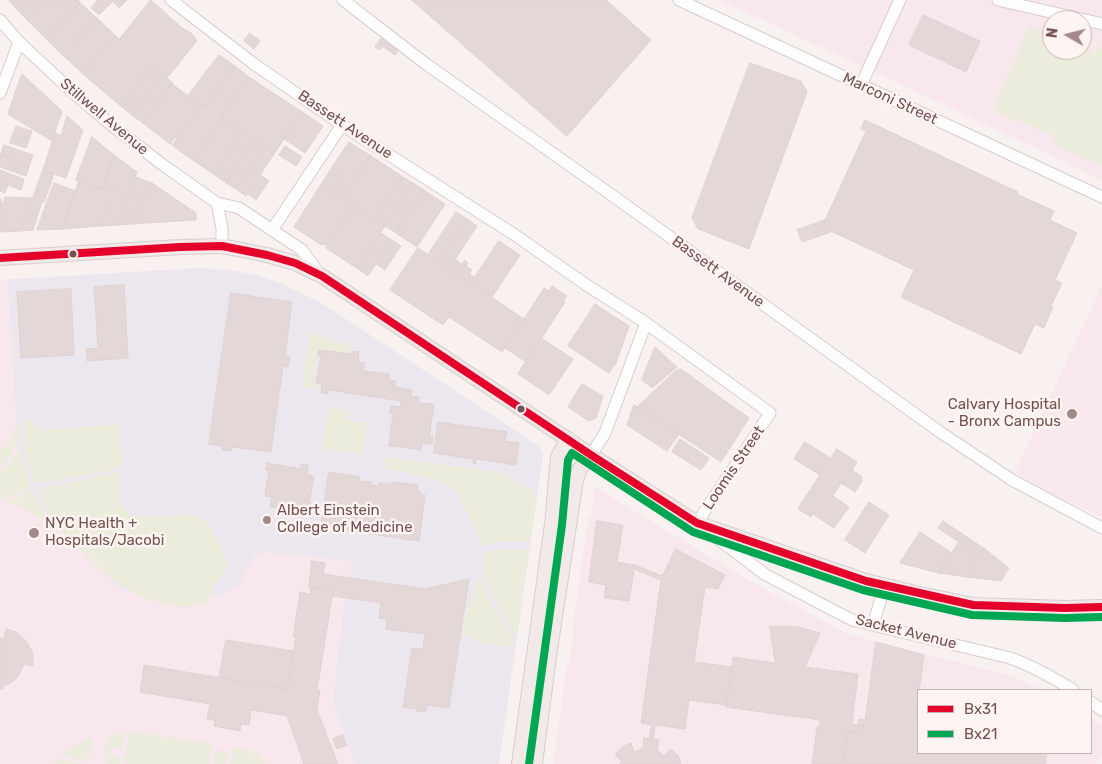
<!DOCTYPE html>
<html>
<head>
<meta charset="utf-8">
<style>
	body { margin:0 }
	#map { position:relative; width:1102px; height:764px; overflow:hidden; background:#f8f1f0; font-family:Rubik,sans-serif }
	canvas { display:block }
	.legend { position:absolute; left:917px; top:689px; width:175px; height:65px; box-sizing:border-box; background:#fef5f3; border:1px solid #c7b3b3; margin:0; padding:6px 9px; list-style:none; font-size:15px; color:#755152 }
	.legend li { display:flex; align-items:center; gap:10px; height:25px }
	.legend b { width:25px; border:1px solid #c7b3b3 }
	.north { position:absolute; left:1042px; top:10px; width:50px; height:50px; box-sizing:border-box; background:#fef5f3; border:1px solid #c7b3b3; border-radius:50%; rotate:278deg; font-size:14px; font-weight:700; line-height:20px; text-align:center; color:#755152 }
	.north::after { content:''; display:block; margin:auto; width:18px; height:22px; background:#a38989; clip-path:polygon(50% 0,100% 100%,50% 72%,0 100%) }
</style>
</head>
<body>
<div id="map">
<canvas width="1102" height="764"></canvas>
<ul class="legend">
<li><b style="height:6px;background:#e4002b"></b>Bx31</li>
<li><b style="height:6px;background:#00a651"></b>Bx21</li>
</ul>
<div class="north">N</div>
</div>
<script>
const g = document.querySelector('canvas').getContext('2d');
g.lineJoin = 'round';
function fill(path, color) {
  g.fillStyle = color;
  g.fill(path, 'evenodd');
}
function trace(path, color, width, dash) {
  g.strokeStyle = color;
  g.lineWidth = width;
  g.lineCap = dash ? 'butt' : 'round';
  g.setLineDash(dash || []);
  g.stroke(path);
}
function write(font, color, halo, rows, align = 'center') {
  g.font = font + ' Rubik,sans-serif';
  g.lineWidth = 5;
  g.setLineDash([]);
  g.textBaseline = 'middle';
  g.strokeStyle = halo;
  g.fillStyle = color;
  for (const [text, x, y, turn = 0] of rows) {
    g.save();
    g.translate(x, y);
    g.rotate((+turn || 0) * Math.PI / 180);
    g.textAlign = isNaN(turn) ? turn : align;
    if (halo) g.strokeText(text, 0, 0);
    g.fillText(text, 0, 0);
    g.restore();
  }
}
fill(new Path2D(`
	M199,268L230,270L251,274L278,282L320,302L539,446L543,455L499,764H0V280Z`), '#ece7ee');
fill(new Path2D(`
	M719,0H1102V180L877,73ZM1052,20H1082V50H1052Z
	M8,279L20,484L122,590L219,596L242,582L248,566L256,554L268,552L353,561L343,613L333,702L355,764H0V280Z
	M1102,285V517L1060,498L1015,472Z
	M595,487L755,584L848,634L994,671L1019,679L1043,690H918V753H1091V719L1102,726V755L1095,764H553L566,671L571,652L574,635L572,634L588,518H591Z`), '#f8e8ee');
fill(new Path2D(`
	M1029,27L1052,32V50H1082V40L1094,55L1102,43V166L1056,146L1053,137L996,111L994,106Z
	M310,332L350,346L355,350H350L349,353L317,349L312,384L318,385V390L302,387Z
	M328,408L349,411L348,420L367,423L364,454L322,449Z
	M26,419L31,420L40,430L120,424L122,464L119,469L35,484C28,466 19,438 26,419Z
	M19,422L20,441L6,461L0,466V451C11,443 12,432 19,422Z
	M21,449L31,489L0,499V471L7,466Z
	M384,457L502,473L524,487L535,489L534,498H536L530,542L505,541L482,546C475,530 463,498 450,486C443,479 396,471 383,467Z
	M119,472L121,503L129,514L136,516L200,515L214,532L228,563L227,569L217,582L206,604C189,608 170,607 153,601C113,588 50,529 38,489Z
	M32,491L51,525L26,509L5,501Z
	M507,549L529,550L516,636C506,619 474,570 486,552Z
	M481,575L487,597L514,641L509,647L483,643L462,634L464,619L479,576Z
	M125,731L122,748H113L111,752L114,757L121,759L120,764H106C100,748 108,734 125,731Z
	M129,731L212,744L209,764H125Z
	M89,737L92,741L88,761L60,755Z
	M233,748C247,749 258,751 266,764H231Z
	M216,750L228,752L226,764H214Z
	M56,758L85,764H55L54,761Z`), '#ececdc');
const building = new Path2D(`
	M11,0H47L27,20L9,1Z
	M47,0H78L80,3L45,38L27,20Z
	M98,0H114L99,15L91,8Z
	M115,0H127L119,8L113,2Z
	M151,0L181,27L192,34L197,41L167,78L153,67L122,107L82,73L116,36L119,39Z
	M412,0H606L651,40L567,136Z
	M80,3L98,19L63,56L45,38Z
	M923,15L980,41L966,72L909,45Z
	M98,19L116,36L82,73L63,55Z
	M250,33L260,41L254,49L244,41Z
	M383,36L389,40L387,42L399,49L395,55L382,46L380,50L375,47Z
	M219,55L235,66L206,107L202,105V106L188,96Z
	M750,63L801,81L807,92L749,249L698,229L692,218Z
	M235,66L249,77L220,118L222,119L194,161L172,145L202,105L206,107Z
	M153,67L163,75L132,115L122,107Z
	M22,74L62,111L52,141L8,114Z
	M163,75L173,83L143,123L132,115Z
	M249,77L302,112L274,154L220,118Z
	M172,84L202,106L177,139L175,137L170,144L143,123Z
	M302,112L323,126L305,153L284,139Z
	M67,116L83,130L66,178L43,170L55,133L61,135Z
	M222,119L242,133L215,175L194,161Z
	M865,120L1018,192L1017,194L1054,211L1050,220L1077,233L1055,280L1062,283L1051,306L1053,307L1044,328L1035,324L1021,354L901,297L914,270L822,227L866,131L861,129Z
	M16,126L32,131L29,140L13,135Z
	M242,133L253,140L226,183L215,175Z
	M13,135L29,140L26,148L10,143Z
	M92,137L114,155L103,189L76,180Z
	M253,140L264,148L236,189L226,183Z
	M349,142L371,156L343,199L332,192L343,175L332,168Z
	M4,145L33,155L29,166L1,155Z
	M285,146L302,157L296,166L279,155Z
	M264,148L274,154L246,196L236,189Z
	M1,155L29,166L26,176L0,167Z
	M114,155L137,172L129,195L113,189V192L103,189Z
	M371,156L403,177L375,220L343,199Z
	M332,168L343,175L332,192L321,185Z
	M0,170L24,179L21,190L0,182Z
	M43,170L54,174L44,202H42L33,230L21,231Z
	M261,175L269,181L256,200L248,194Z
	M136,177L152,183L140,201L131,224L119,225Z
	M403,177L413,183L385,226L375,220Z
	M79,181L113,192L100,226L62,229Z
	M0,182L8,185L5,193L0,191Z
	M54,183L76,191L62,229L37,230Z
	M152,183L196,213V220L131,224L140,201Z
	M413,183L424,190L396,233L385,226Z
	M321,185L353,206L327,245L320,244L294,227Z
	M113,189L129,195L119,225L100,226Z
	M424,190L445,204L417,247L396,233Z
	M5,197L32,198L21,231L0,232V198L3,205Z
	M353,206L385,226L358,269L326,248Z
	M456,212L467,219L438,262L428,255Z
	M467,219L477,226L449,269L438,262Z
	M825,220L822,227L831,232L802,242L797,230Z
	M381,233L392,240L368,276L358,269Z
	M392,240L401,246L385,270L376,264Z
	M499,241L520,255L492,297L471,283Z
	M418,248L524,319L502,352L449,317L443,325L390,290Z
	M455,259L462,264L465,260L468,263L460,276L449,269Z
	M466,266L472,270L469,274L475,277L471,283L460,276Z
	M124,285L128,358L87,361L86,349L98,348L94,287Z
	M552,286L567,296L563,301L565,302L526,362L505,348L544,288L549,291Z
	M71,289L74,355L21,358L17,292Z
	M231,293L292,302L285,356L290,357L288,367L283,366L271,452L232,447L231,451L222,450L223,446L209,444Z
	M595,304L629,326L616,363L609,373L568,346Z
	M541,338L573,359L549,395L518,374Z
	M655,347L677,367L652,388L642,380Z
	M319,350L352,354L353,351L359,352L358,362L365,363L363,371L389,374V380L396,381L395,387L412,390L411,396L419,397L418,403L434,404L429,437H433L432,444L422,443L421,450L395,446V447L389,446L393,414L390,413L391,406L400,407L401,401L329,390L328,394L321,393L322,384L316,383L321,356H318Z
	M681,369L749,418L721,462L637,407L675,371Z
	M582,384L603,396L596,418L589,421L568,407Z
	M634,405L679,434L667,451L627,425Z
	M438,422L507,432L505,441L519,443L516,465L476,459V464L473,463V459L434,453Z
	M680,439L709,458L701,470L672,452Z
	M805,442L830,458L820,475L794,459Z
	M837,449L857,462L852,470L861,476L862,481L855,492L841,483L833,496L849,507L834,528L813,514L811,517L798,509Z
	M267,463L301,469V464L308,465L307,475L314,476L309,503H311L310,509L277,504V508L270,507L272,497L265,496L269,470H266Z
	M329,472L360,477L359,482H362V481L372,482V485L378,486L379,483L389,484V486H391L392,482L418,485L417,491H420L419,494L425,495L419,541L321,527Z
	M869,502L889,515L865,553L845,540Z
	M597,521L623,525L617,562L635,565L629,601L604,598L606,585L589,582Z
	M943,521L985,549L980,556L938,528Z
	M920,532L952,553L939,573L900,563Z
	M959,542L980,556L967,577L939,573Z
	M676,549L725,575L718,589L705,587L694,662L732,667L726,705L689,700L685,729L655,725L653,740L649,739L652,725L641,723L661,580L634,569L635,565L662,576Z
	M985,549L1009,568L1001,581L967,577Z
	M312,561L325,563L323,574L425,589L469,579L449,708L428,705L426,711L425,710L424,712L417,711V709L403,707L412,648L423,649L425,634L386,629L387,619L379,618L381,603L333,596V591L309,587Z
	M311,587L333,591L317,690H320L317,710L338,764H304L287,716L251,710L249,725L241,724L240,731L214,726L215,720L207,719L210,704L140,692L144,665L287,689L296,637H293L300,592L310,594Z
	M770,626L798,627L820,633L805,667L858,674L852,724L864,726L863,734L848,732L843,764H812L817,727H819L820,720L726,707L733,657L775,663Z
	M6,629L16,632L27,642L33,654V666L24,664L18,677L11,683L3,685L4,688L0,690V638H4Z
	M226,640L293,651L287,689L219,678Z
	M876,642L924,655L916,714L918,715V753H1047L1045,764H843L848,732L863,734L864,726L858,725L859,719L865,720Z
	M343,735L347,745L337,749L333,739Z
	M644,738L659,740L657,750L664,756L670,749L678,755L681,764H619L622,761L615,755L622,747L631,743L634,752L643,748Z`);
fill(building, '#e4d7d7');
trace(building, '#e0d3d2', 1);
const minor = new Path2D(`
	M171,0L254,64L342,125L515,235L585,284L646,323L770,413L697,523L766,575L852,620L1010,658C1033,666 1052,677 1073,690
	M343,0L426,64L616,198L940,432L1012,480L1102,528
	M679,0L1102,197
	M998,0L1102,24
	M0,20L19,42L75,94L110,124L163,165L217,203L239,208L302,250L320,275
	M861,85L900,0
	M0,93L19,42
	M217,203L222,228V246
	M272,230L342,125
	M591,455L605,433L646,323
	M873,625L885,585
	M1091,702L1102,710`);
const major = new Path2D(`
	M0,258L180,247L222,246L267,255L295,263L322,276L591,455L697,523L866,581L920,594L973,605L1065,608L1102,607
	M519,764L552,524L558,457L568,439
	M535,764L549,656L576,480L580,469L591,455`);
trace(minor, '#d7cdcc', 13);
trace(major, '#d9cdcd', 16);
trace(minor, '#fefdfd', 11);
trace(major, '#f2eae8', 14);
trace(new Path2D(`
	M0,258L180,247L222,246L267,255L295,263L322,276L591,455L697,523L866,581L973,605L1065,608L1102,607`), '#e4002b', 8);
trace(new Path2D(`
	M529,764L562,525L568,460L572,453L693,532L863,590L972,615L1065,618L1102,617`), '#00a651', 8);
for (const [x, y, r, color] of [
	[73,254,4.5,"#755152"],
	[521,409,4.5,"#755152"],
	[1072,414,6,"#a38989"],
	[267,520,5,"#a38989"],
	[34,533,6,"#a38989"]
]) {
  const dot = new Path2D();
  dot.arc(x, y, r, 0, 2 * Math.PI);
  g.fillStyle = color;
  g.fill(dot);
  trace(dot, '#fef5f3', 2);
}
write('15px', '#755152', '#fef5f3', [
	["Marconi Street",890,99,25],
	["Stillwell Avenue",104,117,40],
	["Bassett Avenue",345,125,34],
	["Bassett Avenue",718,272,36],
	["Loomis Street",734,468,-56],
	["Sacket Avenue",906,632,14]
]);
write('15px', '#755152', '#fef5f3', [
	["Calvary Hospital",1061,405,"right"],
	["- Bronx Campus",1061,422,"right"],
	["Albert Einstein",277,511],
	["College of Medicine",277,528],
	["NYC Health +",45,524],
	["Hospitals/Jacobi",45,541]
], 'left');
</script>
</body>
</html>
